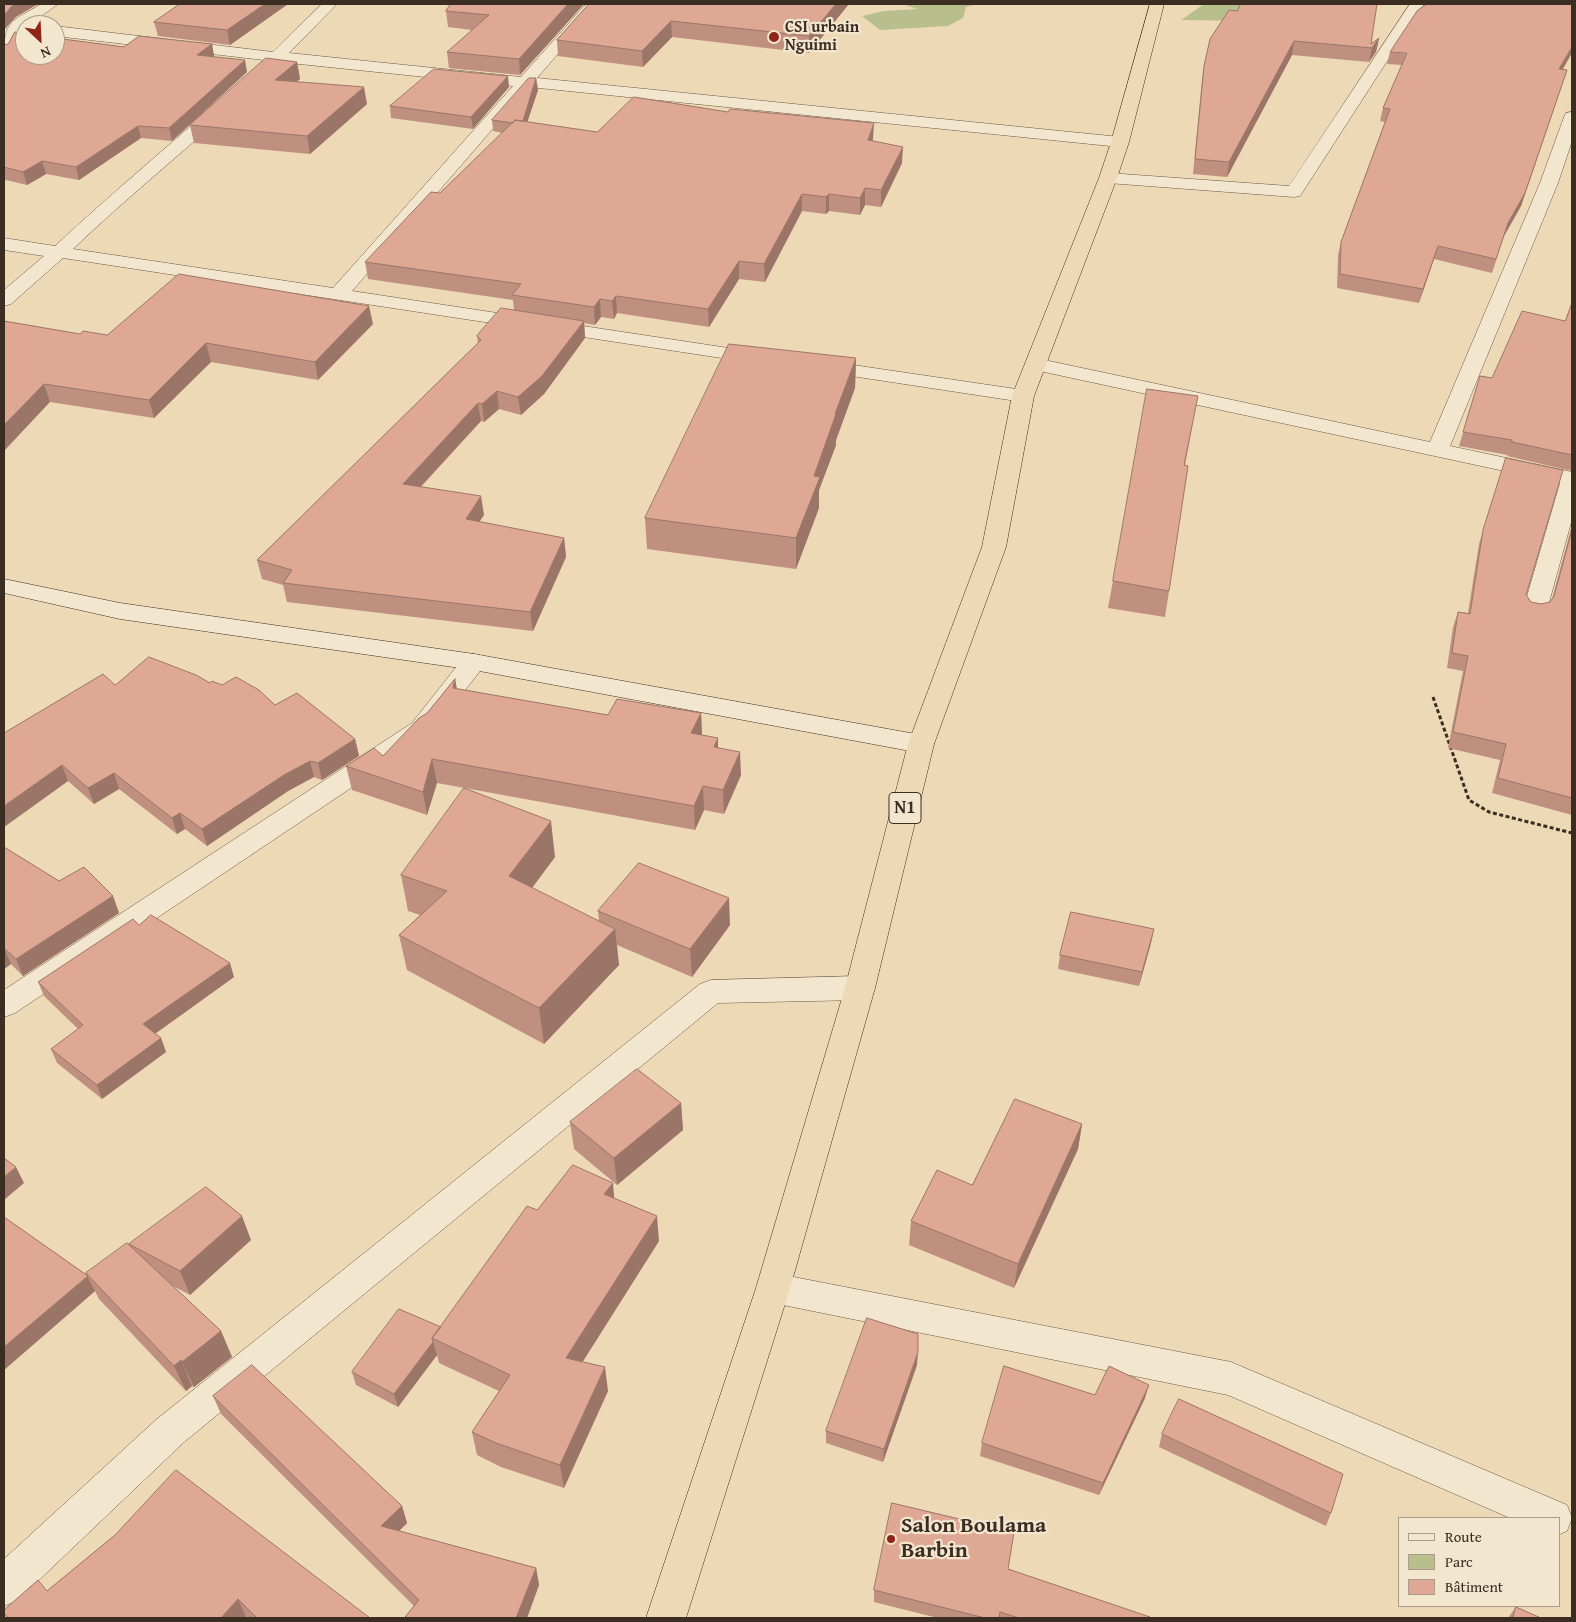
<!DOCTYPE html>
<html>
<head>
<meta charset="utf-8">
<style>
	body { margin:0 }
	#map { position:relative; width:1576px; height:1622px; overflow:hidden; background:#edd9b5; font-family:"Gentium Book Plus",serif }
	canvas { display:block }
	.frame { position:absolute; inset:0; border:5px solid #3c2d22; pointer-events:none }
	.legend { position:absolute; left:1398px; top:1517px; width:162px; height:90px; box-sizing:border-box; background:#f3e6cf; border:1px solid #aa9c8a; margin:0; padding:6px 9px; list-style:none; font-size:15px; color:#3c2d22 }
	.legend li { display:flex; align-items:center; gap:10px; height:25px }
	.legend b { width:25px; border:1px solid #aa9c8a }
	.north { position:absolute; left:15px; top:15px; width:50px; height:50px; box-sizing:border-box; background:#f3e6cf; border:1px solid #aa9c8a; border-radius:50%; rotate:155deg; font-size:14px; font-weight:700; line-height:20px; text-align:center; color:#3c2d22 }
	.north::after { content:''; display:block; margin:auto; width:18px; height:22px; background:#8f2418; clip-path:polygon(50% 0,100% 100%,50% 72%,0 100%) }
</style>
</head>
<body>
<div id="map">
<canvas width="1576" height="1622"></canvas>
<div class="frame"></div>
<ul class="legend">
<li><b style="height:6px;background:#f3e6cf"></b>Route</li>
<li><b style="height:14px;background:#b9bf8c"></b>Parc</li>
<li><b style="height:14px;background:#dea894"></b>Bâtiment</li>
</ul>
<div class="north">N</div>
</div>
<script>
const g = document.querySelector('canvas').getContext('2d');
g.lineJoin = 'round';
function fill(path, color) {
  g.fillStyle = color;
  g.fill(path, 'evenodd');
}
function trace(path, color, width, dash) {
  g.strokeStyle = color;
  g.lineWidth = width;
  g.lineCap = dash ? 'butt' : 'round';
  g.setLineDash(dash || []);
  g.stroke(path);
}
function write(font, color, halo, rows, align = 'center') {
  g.font = font + ' "Gentium Book Plus",serif';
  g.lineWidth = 4.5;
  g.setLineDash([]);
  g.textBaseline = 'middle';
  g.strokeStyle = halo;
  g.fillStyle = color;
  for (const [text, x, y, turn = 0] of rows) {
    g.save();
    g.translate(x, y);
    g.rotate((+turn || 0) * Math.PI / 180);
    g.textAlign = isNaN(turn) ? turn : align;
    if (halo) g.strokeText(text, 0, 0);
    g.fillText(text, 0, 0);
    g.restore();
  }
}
fill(new Path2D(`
	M902,4H976L966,7L963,18L948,26L880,30L862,16L884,11L918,9Z
	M1204,4H1342L1330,22L1181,20Z`), '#b9bf8c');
const street = new Path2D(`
	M41,4H58L29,25H25L12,52L10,55L4,57C4,19 12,22 41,4Z
	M322,4H337L289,53L521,77L586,4H601L537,78L1120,137L1126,138L1129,142L1126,146L1120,147L529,87L352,291L768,354L771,358L768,362L761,364L63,258L11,304L4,306V290L44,256L4,250V238L55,246C106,198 161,153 213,106H225L227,110L225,114C175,159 122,202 73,249L333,288L513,86L280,62C274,68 270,72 261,69L259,66L264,60L55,36V26L273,52Z
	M1410,4H1424L1300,196L1294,197L1108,183L1102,182L1099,178L1102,174L1108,173L1289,186Z
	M1572,112V141L1558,183L1450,446L1572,472V519L1547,610L1544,615L1535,617L1526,615L1523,610L1560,483L1035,370L1028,368L1025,364L1028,360L1035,358L1430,442L1540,183L1564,117L1566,113Z
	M819,360L1023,390L1030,392L1034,396L1030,400L1023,402L812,370L809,366L812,362Z
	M474,654L483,656L487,662L430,735L15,1013L4,1017V990L412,723L465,656Z
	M860,976L871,980L875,988L871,996L860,1000L718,1003L183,1443L18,1600L4,1606V1559L157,1419L700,984L711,980Z
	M773,1273L1231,1362L1567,1505L1572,1518L1567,1531L1560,1534V1518H1510L1228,1395L773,1303L761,1299L756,1288L761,1277Z`);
const secondary = new Path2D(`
	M4,579L120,603L474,654L921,735L930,738L934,744L930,750L921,753L474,670L120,619L4,593Z`);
const highway = new Path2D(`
	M1150,4H1164L1129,142L1117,178L1034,396L1006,547L934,744L875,988L790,1288L686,1618H646L756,1288L845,988L908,744L982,547L1012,396L1099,178L1111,142Z`);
trace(street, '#685847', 1);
trace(secondary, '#3c2d22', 1);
trace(highway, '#3c2d22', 1);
trace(new Path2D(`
	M1433,697L1469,800L1489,812L1572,833`), '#3c2d22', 3, [4, 2.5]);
fill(street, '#f3e6cf');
fill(secondary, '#f3e6cf');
fill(highway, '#edd9b5');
fill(new Path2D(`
	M288,4L230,45L158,36L154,22Z
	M451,4H584L520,75L449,68L447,52L472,30L448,27L446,11Z
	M589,4H849L809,53L672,37L643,67L558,56L557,40Z
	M1237,11L1371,44L1379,38L1376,52L1369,62L1292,55L1227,177L1193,174L1202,80L1204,66Z
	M212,44L214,56L213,57L247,72L172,141L141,138L79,180L46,174L27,185L6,180L4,181V45L124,47Z
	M1390,52L1567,70L1521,206L1504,236L1492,273L1434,259L1419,303L1337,288L1338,255L1341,242L1385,122L1380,121L1383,108L1402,65L1387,64Z
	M297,62L300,79L297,81L367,104L310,154L194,143L190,125Z
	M536,78L538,90L527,122L597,132L873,139V141L902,163L881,207L865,205L860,215L829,211L826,214L802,211L765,282L739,279L709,327L617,313L614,319L601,317L595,325L584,323L585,338L544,394L521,415L499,409L484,422L481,421L421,487L484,515L479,522L564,538L566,557L533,631L287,602L283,585L262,579L257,560L478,343L477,336L514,310L513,300L368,279L365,262L440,193L503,133L493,131L492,120Z
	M509,87L473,129L391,118L390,106Z
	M1572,303V471L1507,456L1508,455L1459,446L1480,376L1492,378L1565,321Z
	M4,321L80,334L107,335L373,324L318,380L211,362L154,418L50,402Z
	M856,358L855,388L836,440V445L819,490V508L796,569L647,549L645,518Z
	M1193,422L1185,465L1169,591L1165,617L1108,608L1113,581Z
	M1506,458L1526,595L1531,602L1541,604L1550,602L1552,599L1572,525V815L1492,793L1500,760L1448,748L1463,671L1447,668L1453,627L1458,612L1468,613L1479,544Z
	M455,679L457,689L608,715L701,713L702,735L718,738V748L741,775L724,814L704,810L695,830L437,783L427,815L352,790L346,766L383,756L427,713Z
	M210,683L275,705L355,739L359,756L322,780L314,777L288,791L207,846L185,829L177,834L119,789L94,804L68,781L4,827L115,685Z
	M4,847L59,881L113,896L119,913L23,976L11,964L4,969Z
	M555,857L532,888L599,921L598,911L730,925L692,977L617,945L619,965L544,1044L407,970L399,935L420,915L408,911L401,875Z
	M139,925L234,977L155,1034L161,1038L166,1052L102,1099L57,1063L51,1049L78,1029L44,996L38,982Z
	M1151,943L1139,986L1058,969L1060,955Z
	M681,1103L683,1130L617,1185L574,1149L570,1122Z
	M1082,1124L1078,1149L1014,1288L909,1245L911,1221L972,1185Z
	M614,1199L659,1241L582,1362L608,1391L564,1488L501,1467L477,1455L472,1432L499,1391L439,1363L437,1355L398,1407L356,1385L352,1372L441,1327L537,1210Z
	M4,1217L87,1275L86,1273L130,1245L129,1244L251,1240L190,1295L173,1286L221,1331L232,1357L194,1387L192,1386L186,1391L99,1299L95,1291L4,1370Z
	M917,1365L883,1462L826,1443V1431Z
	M1095,1395L1145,1398L1099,1495L980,1456L982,1443Z
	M213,1396L402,1506L407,1523L399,1531L536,1568L539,1585L527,1618H405V1617L414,1606L221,1414Z
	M1162,1434L1331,1513L1326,1526L1159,1447Z
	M115,1535L370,1618H248L246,1617L245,1618H7L4,1614L47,1591Z
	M1008,1569L1150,1618H938L874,1602V1590Z
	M1516,1607L1541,1618H1508Z`), '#bf907f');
fill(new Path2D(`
	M15,4H38L16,17L6,28L4,30V15L12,6Z
	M265,4H288L230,45L227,30Z
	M568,4H584L520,75L519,59Z
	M836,4H849L809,53V36Z
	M671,21L672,37L643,67L642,51Z
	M1379,38L1376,52L1369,62L1372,48Z
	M1294,41L1292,55L1227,177L1229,162Z
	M212,44L214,56L199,67L197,55Z
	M1572,47V53L1556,81L1559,69Z
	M245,60L247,72L172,141L169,128Z
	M297,62L300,79L278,97L275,80Z
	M1567,70L1521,206L1504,236L1492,273L1508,223Z
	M508,76L509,87L473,129L471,117Z
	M536,78L538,90L523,135L522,124Z
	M364,87L367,104L310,154L307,136Z
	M874,123L873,139L867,156L868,140Z
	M138,126L141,138L79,180L76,167Z
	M903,147L902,163L881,207V190Z
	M42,161L46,174L27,185L23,172Z
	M865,188V205L860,215V198Z
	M802,194V211L765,282L764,264Z
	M829,194V211L826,214V197Z
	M1438,246L1434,259L1419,303L1423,289Z
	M739,261V279L709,327L708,309Z
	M616,296L617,313L614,319L612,301Z
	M600,299L601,317L595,325L594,307Z
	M369,306L373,324L318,380L315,362Z
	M584,321L585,338L544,394L521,415L518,397Z
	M206,343L211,362L154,418L149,400Z
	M856,358L855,388L836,440V445L819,490V508L796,569V538L814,476L835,414Z
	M44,384L50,402L4,451V425Z
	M497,391L499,409L484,422L482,404Z
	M478,403L481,421L406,502L403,484Z
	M481,496L484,515L468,538L466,519Z
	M564,538L566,557L533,631L530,612Z
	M455,679L459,703L453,688Z
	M701,713L702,737L691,733Z
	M718,738V761L714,747Z
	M355,739L359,756L322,780L318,763Z
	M740,752L741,775L724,814L723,790Z
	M432,759L437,783L427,815L423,792Z
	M310,761L314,777L288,791L207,846L202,829L284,775Z
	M62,765L68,781L4,827V806Z
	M114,773L119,789L94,804L88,788Z
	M703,786L704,810L695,830L694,806Z
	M180,813L185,829L177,834L172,818Z
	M551,821L555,857L514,912L509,876Z
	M113,896L119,913L23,976L16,959Z
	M729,898L730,925L692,977L690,949Z
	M615,929L619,965L544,1044L539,1008Z
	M1154,929L1151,943L1139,986L1142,972Z
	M4,948L11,964L4,969Z
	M230,963L234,977L149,1038L143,1024Z
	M161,1038L166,1052L102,1099L97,1085Z
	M681,1103L683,1130L617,1185L614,1158Z
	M1082,1124L1078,1149L1014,1288L1018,1264Z
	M16,1167L24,1183L4,1200V1177Z
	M613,1183L615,1208L604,1194Z
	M242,1216L251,1240L190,1295L180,1271Z
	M657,1216L659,1241L570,1382L566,1358Z
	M87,1276L95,1291L4,1370V1347Z
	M221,1331L232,1357L194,1387L182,1362Z
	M433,1342L437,1355L398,1407L394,1394Z
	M918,1352L917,1365L883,1462L884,1449Z
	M181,1360L192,1386L186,1391L174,1366Z
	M605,1367L608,1391L564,1488L560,1465Z
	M1149,1385L1145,1398L1099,1495L1103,1483Z
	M402,1506L407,1523L387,1543L381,1526Z
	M536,1568L539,1585L527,1618H516Z
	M238,1599L246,1617L245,1618H221Z`), '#9b7668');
const building = new Path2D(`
	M4,4H15L12,6L4,15Z
	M180,4H265L227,30L154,22Z
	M451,4H568L519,59L447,52L489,15L446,11Z
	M589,4H836L809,36L671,21L642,51L557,40Z
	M1241,4H1377L1371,44L1379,38L1372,48L1294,41L1229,162L1195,159L1204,66L1210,39L1229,10L1237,11Z
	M1427,4H1572V47L1559,69L1567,70L1525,193L1508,223L1496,259L1438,246L1423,289L1340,274L1341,242L1390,109L1383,108L1407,53L1390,52L1417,11Z
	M15,32L25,34V55H55V38L124,47L139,36L212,44L197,55L245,60L169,128L138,126L76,167L42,161L23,172L4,167V45L8,44Z
	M266,58L297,62L275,80L364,87L307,136L190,125Z
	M434,69L508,76L471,117L390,106Z
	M529,78H536L523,121L515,120L513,123L492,120Z
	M634,97L728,112L730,109L874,123L868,140L903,147L881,190L865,188L860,198L829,194L826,197L802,194L764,264L739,261L708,309L616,296L612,301L600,299L594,307L512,295L521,284L365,262L431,192L440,193L515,120L597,132Z
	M179,274L369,306L315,362L206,343L149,400L44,384L4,425V321L80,334L83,331L107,335Z
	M1572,303V455L1512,442V440L1463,432L1480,376L1492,378L1522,311L1565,321Z
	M501,308L584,321L542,376L518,397L497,391L482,404L478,403L403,484L481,496L466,519L564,538L530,612L283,583L292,570L257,560L481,340L477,336Z
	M729,344L856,358L835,414H836L814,476L820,477L796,538L645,518Z
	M1147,389L1198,396L1184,465L1188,466L1169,591L1113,581Z
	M1506,458L1563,470L1526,595L1531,602L1541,604L1550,602L1554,596L1572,530V798L1498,778L1506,744L1453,732L1468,656L1452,653L1458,612L1470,614L1483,530Z
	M149,657L196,675L210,683L212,681L222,685L236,677L259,690L275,705L297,693L355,739L318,763L310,761L284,775L202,829L180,813L172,818L114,773L88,788L62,765L4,806V733L103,674L115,685Z
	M455,679L453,688L608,715L617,699L701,713L691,733L718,738L714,747L740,752L723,790L703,786L694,806L432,759L423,792L346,766L374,748L383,756L419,718L427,713Z
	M464,788L551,821L509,876L615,929L539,1008L399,935L447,891L401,875Z
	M4,847L59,881L84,867L113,896L16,959L4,948Z
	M639,863L729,898L690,949L598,911Z
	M1071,912L1154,929L1142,972L1060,955Z
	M151,915L230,963L143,1024L161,1038L97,1085L51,1049L83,1025L38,982L133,919L139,925Z
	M637,1069L681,1103L614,1158L570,1122Z
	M1015,1099L1082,1124L1018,1264L911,1221L937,1170L972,1185Z
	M4,1158L16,1167L4,1177Z
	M573,1165L613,1183L604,1194L657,1216L566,1358L605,1367L560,1465L496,1443L472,1432L510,1375L432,1338L527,1206L537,1210Z
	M206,1187L242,1216L180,1271L129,1244Z
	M4,1217L88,1276L4,1347Z
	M127,1243L221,1331L182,1362L181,1360L174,1366L86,1273Z
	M399,1309L441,1327L432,1338L433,1342L394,1394L352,1372Z
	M867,1318L918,1334V1352L884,1449L826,1431Z
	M252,1365L402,1506L381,1526L536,1568L516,1618H410L405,1617L419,1600L213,1396Z
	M1004,1366L1095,1395L1109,1366L1149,1385L1103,1483L982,1443Z
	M1179,1399L1343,1474L1331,1513L1162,1434Z
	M176,1470L370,1618H257L238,1599L221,1618H8L4,1613V1610L38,1580L47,1591L115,1535Z
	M892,1503L1014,1532L1008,1569L1150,1617V1618H1019L1000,1612L999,1618H985L874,1590Z
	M1516,1607L1541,1618H1513Z`);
fill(building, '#dea894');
trace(building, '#9b7668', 1);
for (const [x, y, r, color] of [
	[774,37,6,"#8f2418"],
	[891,1539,5,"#8f2418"]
]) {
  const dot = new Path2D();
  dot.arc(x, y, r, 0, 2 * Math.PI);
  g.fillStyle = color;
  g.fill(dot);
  trace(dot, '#f3e6cf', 2);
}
write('bold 16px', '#3c2d22', '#f3e6cf', [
	["CSI urbain",785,28],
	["Nguimi",785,46]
], 'left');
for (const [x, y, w] of [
	[905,808,32]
]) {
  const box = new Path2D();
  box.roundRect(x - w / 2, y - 15.5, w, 31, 4);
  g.fillStyle = '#f3e6cf';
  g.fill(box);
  trace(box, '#3c2d22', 1);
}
write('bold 18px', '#3c2d22', null, [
	["N1",905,808]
]);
write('bold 22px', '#3c2d22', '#f3e6cf', [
	["Salon Boulama",901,1526],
	["Barbin",901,1551]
], 'left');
</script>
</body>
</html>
